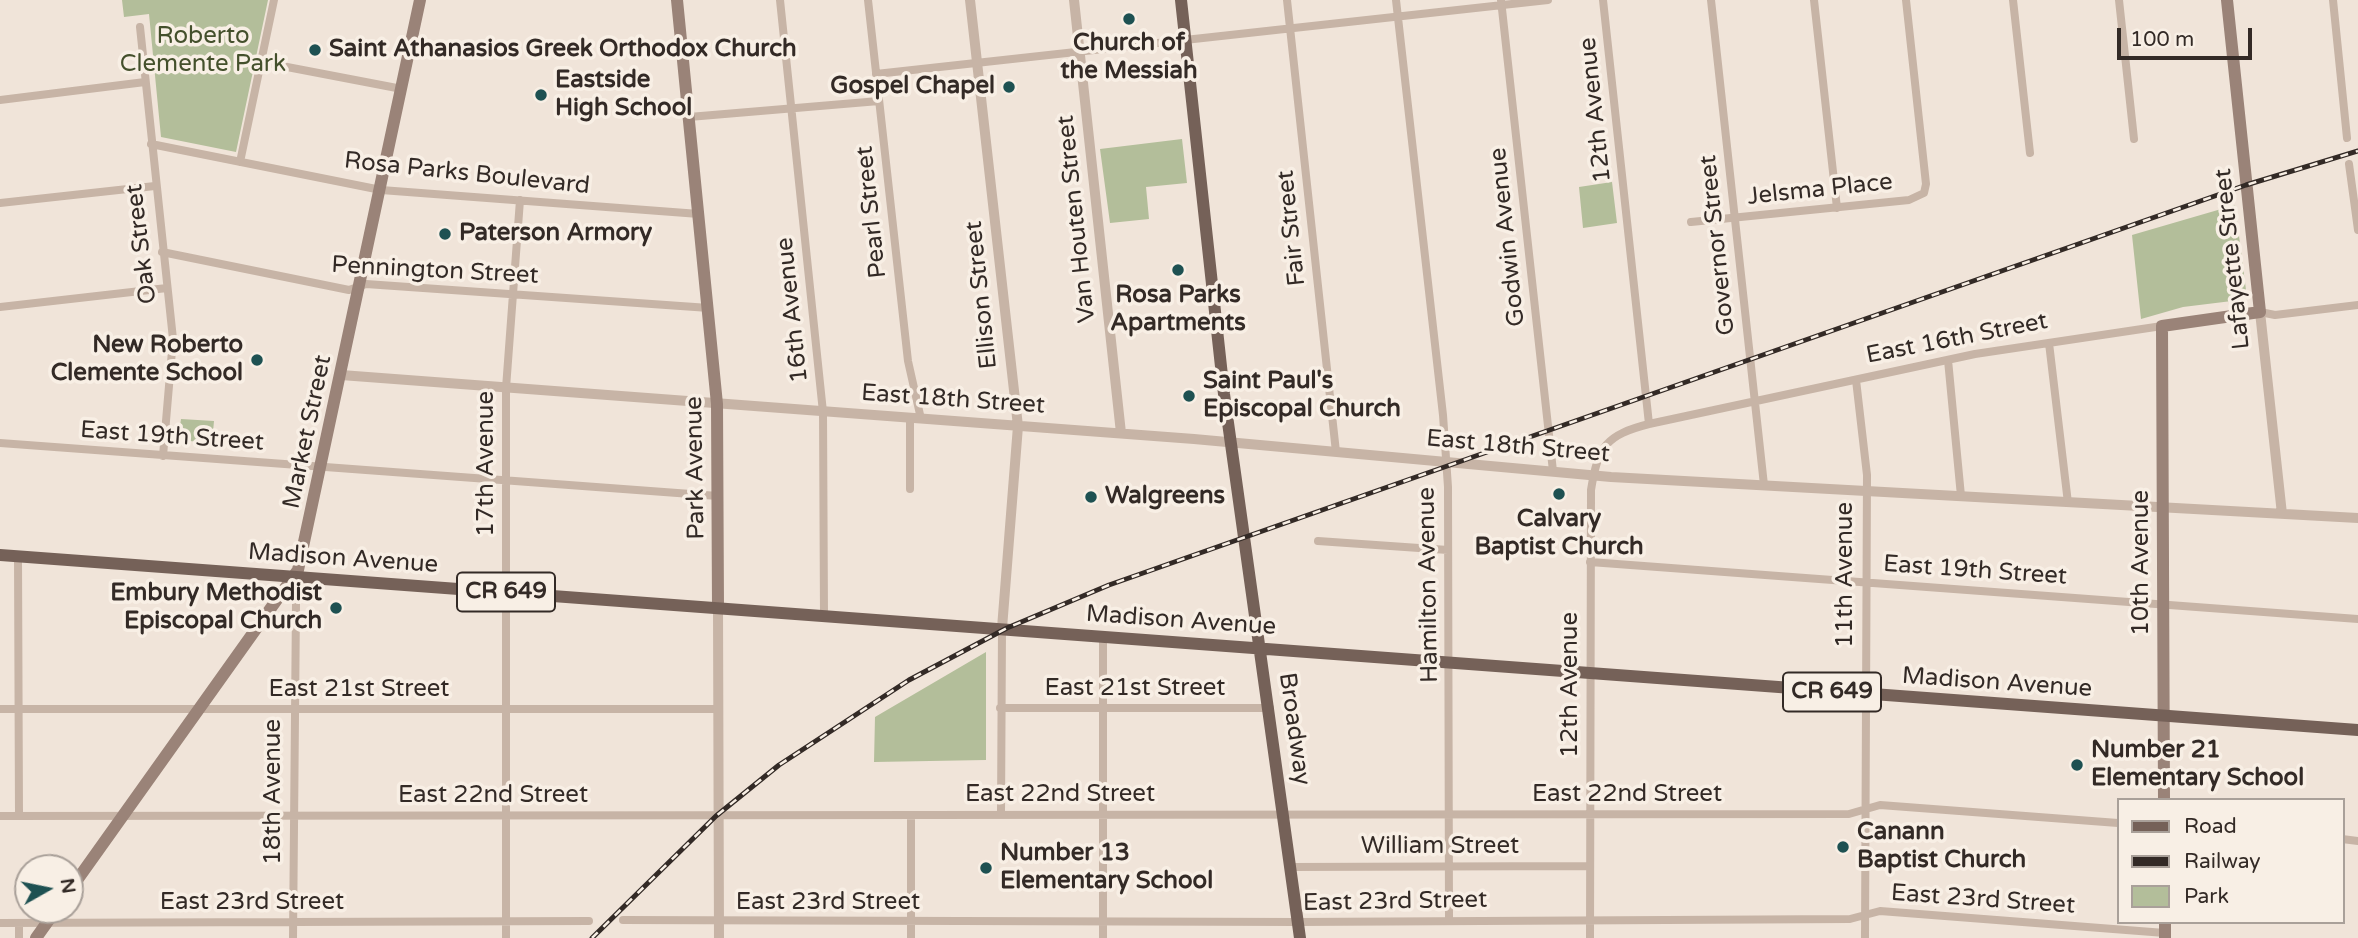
<!DOCTYPE html>
<html>
<head>
<meta charset="utf-8">
<style>
	body { margin:0 }
	#map { position:relative; width:2358px; height:938px; overflow:hidden; background:#f0e4d9; font-family:"Varela Round",sans-serif }
	canvas { display:block }
	.legend { position:absolute; left:2117px; top:798px; width:228px; height:126px; box-sizing:border-box; background:#f8efe5; border:2px solid #a9a099; margin:0; padding:9px 12px; list-style:none; font-size:21px; color:#332a26 }
	.legend li { display:flex; align-items:center; gap:14px; height:35px }
	.legend b { width:35px; border:2px solid #a9a099 }
	.north { position:absolute; left:14px; top:854px; width:70px; height:70px; box-sizing:border-box; background:#f8efe5; border:2px solid #a9a099; border-radius:50%; rotate:81deg; font-size:19px; font-weight:700; line-height:28px; text-align:center; color:#332a26 }
	.north::after { content:''; display:block; margin:auto; width:24px; height:32px; background:#1e5152; clip-path:polygon(50% 0,100% 100%,50% 72%,0 100%) }
	.scale { position:absolute; left:2117px; top:28px; width:135px; height:32px; box-sizing:border-box; border:4px solid #332a26; border-top:0; padding-left:9px; font-size:21px; line-height:24px; white-space:nowrap; color:#332a26; -webkit-text-stroke:5px #f8efe5; paint-order:stroke }
</style>
</head>
<body>
<div id="map">
<canvas width="2358" height="938"></canvas>
<ul class="legend">
<li><b style="height:9px;background:#756158"></b>Road</li>
<li><b style="height:9px;background:#332a26"></b>Railway</li>
<li><b style="height:19px;background:#b3be9a"></b>Park</li>
</ul>
<div class="north">N</div>
<div class="scale">100 m</div>
</div>
<script>
const g = document.querySelector('canvas').getContext('2d');
g.lineJoin = 'round';
function fill(path, color) {
  g.fillStyle = color;
  g.fill(path, 'evenodd');
}
function trace(path, color, width, dash) {
  g.strokeStyle = color;
  g.lineWidth = width;
  g.lineCap = dash ? 'butt' : 'round';
  g.setLineDash(dash || []);
  g.stroke(path);
}
function write(font, color, halo, rows, align = 'center') {
  g.font = font + ' "Varela Round",sans-serif';
  g.lineWidth = 7;
  g.setLineDash([]);
  g.textBaseline = 'middle';
  g.strokeStyle = halo;
  g.fillStyle = color;
  for (const [text, x, y, turn = 0] of rows) {
    g.save();
    g.translate(x, y);
    g.rotate((+turn || 0) * Math.PI / 180);
    g.textAlign = isNaN(turn) ? turn : align;
    if (halo) g.strokeText(text, 0, 0);
    g.fillText(text, 0, 0);
    g.restore();
  }
}
fill(new Path2D(`
	M122,0H268L236,152L161,137L149,14L124,17Z
	M1182,139L1187,183L1146,187L1149,219L1110,223L1100,149Z
	M1612,182L1617,223L1583,228L1579,187Z
	M2235,205L2246,290L2240,300L2183,307L2141,319L2132,235Z
	M181,419L214,421L212,443L178,440Z
	M986,652V760L874,762L875,717Z`), '#b3be9a');
trace(new Path2D(`
	M780,0L823,412L824,616
	M868,0L908,361L921,419
	M1287,0L1336,452
	M1396,0L1443,415L1448,487L1449,921
	M1501,0L1553,471
	M1603,0L1649,424
	M1711,0L1764,485
	M1814,0L1837,208
	M2013,0L2030,153
	M2119,0L2134,139
	M2333,0L2347,138
	M140,27L173,339L163,456
	M261,62L402,89
	M876,74L1548,0
	M0,100L145,82
	M689,117L879,101
	M151,144L381,190L699,214
	M240,162L274,0
	M2349,164L2358,230
	M0,203L155,186
	M1691,222L1909,200L1924,193L1926,184L1906,0
	M162,252L349,290L366,284L709,308
	M0,307L167,288
	M2260,312L2275,315L2358,305
	M2049,343L2068,503
	M1948,360L1961,496
	M1856,380L1867,475L1865,938
	M0,443L718,496
	M910,489V419
	M1318,541L1448,550
	M18,556L19,816
	M1590,562L2358,619
	M1103,636V938
	M1000,708H1270
	M0,709H718
	M1001,814L1002,628
	M911,815V938
	M0,816L1849,814L1880,805L2118,823
	M2342,839L2358,841
	M1291,867L1590,866
	M623,920L1298,922L1850,919L1880,911L2165,933
	M0,923L589,921
	M19,923V938
	M293,938L296,604
	M506,938V388L520,200
	M1590,938L1591,490C1598,446 1606,435 1649,424L1975,354L2162,326`), '#c7b4a6', 8);
trace(new Path2D(`
	M970,0L1018,426L1002,628
	M1074,0L1121,433
	M2260,312L2282,514
	M341,375L1194,439L1611,477L2358,518
	M718,608L719,938`), '#c7b4a6', 10);
trace(new Path2D(`
	M677,0L717,404L718,608
	M2164,800L2162,326L2260,312L2227,0
	M70,890L298,570L420,0
	M2165,922V938
	M36,938L56,910`), '#9a8378', 12);
trace(new Path2D(`
	M1181,0L1224,394L1300,938
	M0,555L2358,730`), '#756158', 12);
const rail = new Path2D(`
	M592,938L716,816L779,765L909,680L1007,628L1109,585L2246,185L2358,151`);
trace(rail, '#332a26', 5);
trace(rail, '#f8efe5', 2.5, [8]);
for (const [x, y, r, color] of [
	[1129,19,7,"#1e5152"],
	[315,50,7,"#1e5152"],
	[1009,87,7,"#1e5152"],
	[541,95,7,"#1e5152"],
	[445,234,7,"#1e5152"],
	[1178,270,7,"#1e5152"],
	[257,360,7,"#1e5152"],
	[1189,396,7,"#1e5152"],
	[1559,494,7,"#1e5152"],
	[1091,497,7,"#1e5152"],
	[336,608,7,"#1e5152"],
	[2077,765,7,"#1e5152"],
	[1843,847,7,"#1e5152"],
	[986,868,7,"#1e5152"]
]) {
  const dot = new Path2D();
  dot.arc(x, y, r, 0, 2 * Math.PI);
  g.fillStyle = color;
  g.fill(dot);
  trace(dot, '#f8efe5', 2.5);
}
for (const [x, y, w] of [
	[506,592,98],
	[1832,692,98]
]) {
  const box = new Path2D();
  box.roundRect(x - w / 2, y - 19.5, w, 39, 5);
  g.fillStyle = '#f8efe5';
  g.fill(box);
  trace(box, '#332a26', 2);
}
write('bold 23px', '#332a26', null, [
	["CR 649",506,592],
	["CR 649",1832,692]
]);
write('24px', '#44502c', '#f8efe5', [
	["Roberto",203,37],
	["Clemente Park",203,65]
]);
write('bold 24px', '#332a26', '#f8efe5', [
	["Church of",1129,44,"center"],
	["the Messiah",1129,72,"center"],
	["Saint Athanasios Greek Orthodox Church",329,50],
	["Eastside",555,81],
	["High School",555,109],
	["Gospel Chapel",995,87,"right"],
	["Paterson Armory",459,234],
	["Rosa Parks",1178,296,"center"],
	["Apartments",1178,324,"center"],
	["New Roberto",243,346,"right"],
	["Clemente School",243,374,"right"],
	["Saint Paul's",1203,382],
	["Episcopal Church",1203,410],
	["Walgreens",1105,497],
	["Calvary",1559,520,"center"],
	["Baptist Church",1559,548,"center"],
	["Embury Methodist",322,594,"right"],
	["Episcopal Church",322,622,"right"],
	["Number 21",2091,751],
	["Elementary School",2091,779],
	["Canann",1857,833],
	["Baptist Church",1857,861],
	["Number 13",1000,854],
	["Elementary School",1000,882]
], 'left');
write('24px', '#332a26', '#f8efe5', [
	["12th Avenue",1596,110,-96],
	["Rosa Parks Boulevard",467,174,6],
	["Jelsma Place",1820,190,-6],
	["Pearl Street",872,212,-96],
	["Van Houten Street",1077,219,-96],
	["Fair Street",1292,228,-96],
	["Godwin Avenue",1508,237,-96],
	["Oak Street",142,244,-97],
	["Governor Street",1718,245,-96],
	["Lafayette Street",2233,259,-96],
	["Pennington Street",435,271,3],
	["Ellison Street",982,295,-96],
	["16th Avenue",793,310,-96],
	["East 16th Street",1957,339,-11],
	["East 18th Street",953,400,4],
	["Market Street",308,432,-78],
	["East 19th Street",172,437,4],
	["East 18th Street",1518,447,5],
	["17th Avenue",487,464,-90],
	["Park Avenue",696,468,-91],
	["Madison Avenue",343,559,4],
	["10th Avenue",2142,563,-90],
	["East 19th Street",1975,571,4],
	["11th Avenue",1846,575,-90],
	["Hamilton Avenue",1429,585,-91],
	["Madison Avenue",1181,621,4],
	["Madison Avenue",1997,683,4],
	["12th Avenue",1571,685,-90],
	["East 21st Street",1135,689],
	["East 21st Street",359,690],
	["Broadway",1294,729,82],
	["18th Avenue",274,792,-90],
	["East 22nd Street",1060,795],
	["East 22nd Street",1627,795],
	["East 22nd Street",493,796],
	["William Street",1440,847],
	["East 23rd Street",1983,900,4],
	["East 23rd Street",1395,902,-1],
	["East 23rd Street",252,903],
	["East 23rd Street",828,903]
]);
</script>
</body>
</html>
